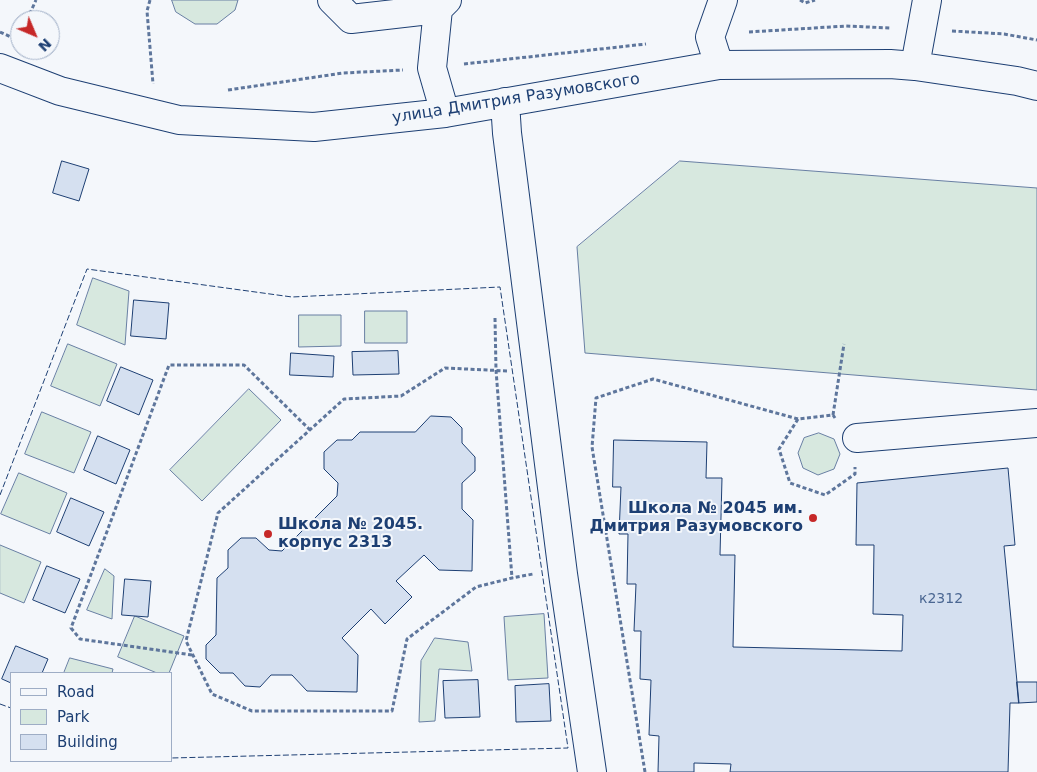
<!DOCTYPE html>
<html>
<head>
<meta charset="utf-8">
<style>
	body { margin:0 }
	#map { position:relative; width:1037px; height:772px; overflow:hidden; background:#f4f7fb; font-family:"DejaVu Sans",sans-serif }
	canvas { display:block }
	.legend { position:absolute; left:10px; top:672px; width:162px; height:90px; box-sizing:border-box; background:#f4f7fb; border:1px solid #9eadc5; margin:0; padding:6px 9px; list-style:none; font-size:15px; color:#1d3f73 }
	.legend li { display:flex; align-items:center; gap:10px; height:25px }
	.legend b { width:25px; border:1px solid #9eadc5 }
	.north { position:absolute; left:10px; top:10px; width:50px; height:50px; box-sizing:border-box; background:#f4f7fb; border:1px solid #9eadc5; border-radius:50%; rotate:135deg; font-size:14px; font-weight:700; line-height:20px; text-align:center; color:#1d3f73 }
	.north::after { content:''; display:block; margin:auto; width:18px; height:22px; background:#c62828; clip-path:polygon(50% 0,100% 100%,50% 72%,0 100%) }
</style>
</head>
<body>
<div id="map">
<canvas width="1037" height="772"></canvas>
<ul class="legend">
<li><b style="height:6px;background:#f4f7fb"></b>Road</li>
<li><b style="height:14px;background:#d7e8df"></b>Park</li>
<li><b style="height:14px;background:#d5e0f0"></b>Building</li>
</ul>
<div class="north">N</div>
</div>
<script>
const g = document.querySelector('canvas').getContext('2d');
g.lineJoin = 'round';
function fill(path, color) {
  g.fillStyle = color;
  g.fill(path, 'evenodd');
}
function trace(path, color, width, dash) {
  g.strokeStyle = color;
  g.lineWidth = width;
  g.lineCap = dash ? 'butt' : 'round';
  g.setLineDash(dash || []);
  g.stroke(path);
}
function write(font, color, halo, rows, align = 'center') {
  g.font = font + ' "DejaVu Sans",sans-serif';
  g.lineWidth = 4;
  g.setLineDash([]);
  g.textBaseline = 'middle';
  g.strokeStyle = halo;
  g.fillStyle = color;
  for (const [text, x, y, turn = 0] of rows) {
    g.save();
    g.translate(x, y);
    g.rotate((+turn || 0) * Math.PI / 180);
    g.textAlign = isNaN(turn) ? turn : align;
    if (halo) g.strokeText(text, 0, 0);
    g.fillText(text, 0, 0);
    g.restore();
  }
}
const green = new Path2D(`
	M172,0H238L235,10L217,24H195L176,12Z
	M680,161L1037,188V390L585,353L577,247Z
	M93,278L129,291L125,345L77,325Z
	M365,311H407V343H365Z
	M299,315H341V346L299,347Z
	M68,344L117,364L100,406L51,386Z
	M249,389L281,420L202,501L170,470Z
	M42,412L91,432L74,473L25,454Z
	M819,433L834,439L840,454L834,469L818,475L803,468L798,453L804,438Z
	M19,473L67,493L50,534L1,514Z
	M0,545L41,562L24,603L0,593Z
	M105,569L114,576L112,619L87,610Z
	M544,614L548,678L508,680L504,617Z
	M135,616L184,636L169,673H157L118,657Z
	M435,638L468,642L472,671L439,669L435,721L419,722L421,661Z
	M70,658L113,669L112,673H64Z`);
fill(green, '#d7e8df');
trace(green, '#687fa3', 1);
const building = new Path2D(`
	M62,161L89,169L79,201L53,193Z
	M134,300L169,303L166,339L131,336Z
	M398,351L399,374L353,375L352,352Z
	M291,353L334,356L333,377L290,375Z
	M121,367L153,380L139,415L107,401Z
	M431,416L451,417L462,428V443L475,457V471L462,483V509L473,520L472,571L439,570L424,555L396,581L412,597L385,624L371,609L342,638L358,655L357,692L307,691L292,675H271L260,687L245,686L233,673H220L206,659V645L216,635L217,578L228,568V550L241,538H256L269,550L282,551L337,496L338,483L324,469V452L337,440H352L360,432H415Z
	M98,436L130,450L116,484L84,470Z
	M614,440L707,442L706,478H722L720,555H735L733,647L902,651L903,615L873,614L874,545H856L857,483L1008,468L1015,545L1004,546L1019,703H1010L1008,772H730L731,764L694,763V772H658L659,736L649,735L651,680L640,679L641,631H634L636,584H627L628,534H619L621,487H613Z
	M71,498L104,512L89,546L57,532Z
	M47,566L80,579L65,613L33,600Z
	M125,579L151,581L148,617L122,615Z
	M16,646L48,659L42,673H11V683L2,679Z
	M478,680L480,717L445,718L443,681Z
	M1017,682H1037V702L1019,703Z
	M549,684L551,721L516,722L515,686Z`);
fill(building, '#d5e0f0');
trace(building, '#1d3f73', 1);
const minor = new Path2D(`
	M332,0L351,19L438,9L447,0
	M438,9L432,68L445,113
	M719,65L710,37L723,0
	M915,66L927,0
	M0,68L60,91L179,120L314,127L445,113L719,65L890,64L915,66L1017,81L1037,86
	M505,102L507,133L563,574L592,772
	M857,438L1037,423`);
trace(minor, '#1d3f73', 30);
trace(new Path2D(`
	M150,0L147,11L153,84
	M800,0L805,3L815,0
	M27,20L36,0
	M952,31L1004,34L1037,40
	M0,32L13,38
	M749,32L846,26L890,28
	M17,40L20,33
	M464,64L646,44
	M228,90L343,73L403,70
	M495,318L496,370L512,578
	M507,371L445,368L401,396L344,399L218,513L186,641L212,694L252,711H392L407,639L476,587L512,578L533,574
	M833,415L844,344
	M798,419L779,449L790,483L825,495L855,474V467
	M192,655L80,639L71,628L169,365H244L310,430
	M645,772L592,447L596,398L653,379L798,419L833,415L835,418`), '#5e769c', 3, [4, 2.5]);
trace(minor, '#f4f7fb', 28);
trace(new Path2D(`
	M0,495L87,269L292,297L500,287L568,748L171,758
	M0,704L11,708`), '#1d3f73', 1, [6, 2.5]);
for (const [x, y, r, color] of [
	[813,518,5,"#c62828"],
	[268,534,5,"#c62828"]
]) {
  const dot = new Path2D();
  dot.arc(x, y, r, 0, 2 * Math.PI);
  g.fillStyle = color;
  g.fill(dot);
  trace(dot, '#f4f7fb', 2);
}
write('14px', '#4b6792', null, [
	["к2312",941,599]
]);
write('16px', '#1d3f73', '#f4f7fb', [
	["улица Дмитрия Разумовского",516,99,-9]
]);
write('bold 16px', '#1d3f73', '#f4f7fb', [
	["Школа № 2045 им.",803,509],
	["Дмитрия Разумовского",803,527],
	["Школа № 2045.",278,525,"left"],
	["корпус 2313",278,543,"left"]
], 'right');
</script>
</body>
</html>
